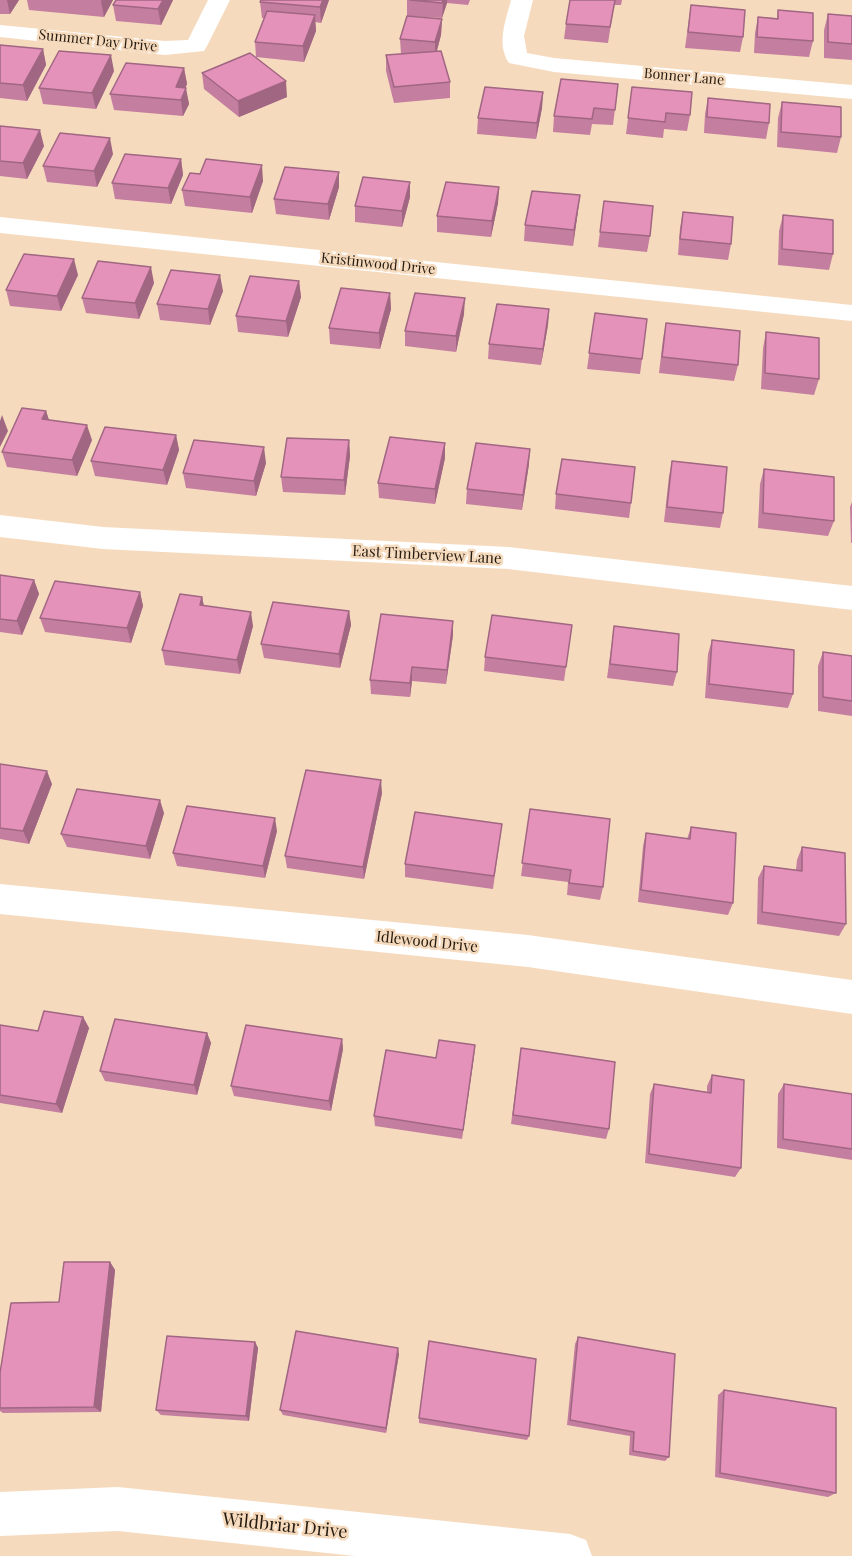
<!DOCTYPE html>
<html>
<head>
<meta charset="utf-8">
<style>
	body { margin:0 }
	canvas { display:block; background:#f6dabd }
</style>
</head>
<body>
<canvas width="852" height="1556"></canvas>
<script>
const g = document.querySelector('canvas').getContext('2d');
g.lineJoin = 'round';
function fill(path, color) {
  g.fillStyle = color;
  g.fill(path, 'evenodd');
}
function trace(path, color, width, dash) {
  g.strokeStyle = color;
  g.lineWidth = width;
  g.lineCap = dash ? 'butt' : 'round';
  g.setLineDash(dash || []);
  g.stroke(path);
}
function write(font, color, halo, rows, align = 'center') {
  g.font = font + ' "Playfair Display",serif';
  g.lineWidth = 5;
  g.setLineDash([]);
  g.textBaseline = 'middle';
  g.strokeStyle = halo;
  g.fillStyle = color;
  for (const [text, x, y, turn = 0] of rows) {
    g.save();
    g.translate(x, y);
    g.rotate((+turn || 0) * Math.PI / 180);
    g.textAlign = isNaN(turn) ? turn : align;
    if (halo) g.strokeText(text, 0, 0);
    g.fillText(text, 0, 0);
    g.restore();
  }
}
fill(new Path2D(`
	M208,0H230L207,46L204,51L165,55L0,37V25L165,41L188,40Z
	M511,0H533L524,36L527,53L554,58L852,85V99L554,72L509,63C496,44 506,20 511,0Z
	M0,217L852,305V321L0,233Z
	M0,515L103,527L508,547L852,586V610L508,569L103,549L0,537Z
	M0,884L528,935L852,980V1014L528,967L0,914Z
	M118,1487L570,1534L586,1540L592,1556H355L118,1531L0,1536V1492Z`), '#fff');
fill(new Path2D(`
	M0,0H19L10,14H0Z
	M27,0H113L104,17L29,10Z
	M173,0L161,25L116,21L113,5Z
	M329,0L321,23L315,22L316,31L304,62L256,57L255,42L264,18H262L260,2Z
	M407,0H470L468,5L447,3L442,18L407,16Z
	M570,0H622L621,5H614L608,43L564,39L566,24Z
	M691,5L743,37L740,52L685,48Z
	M778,10L813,41L809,57L754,53L755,33L758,17L777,18Z
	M828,14L852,16V60L824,58V30Z
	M442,19L441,35L437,51L450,82V98L394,103L386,71V55L401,54L400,39Z
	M0,45L43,49L46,65L27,101L0,98Z
	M184,68L187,84L185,88L189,104L183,116L114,110L110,94Z
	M114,71L96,109L43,104L39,88Z
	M202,73L287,97L239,117L204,89Z
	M618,84L613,125L592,124L590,135L553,132L554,116Z
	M632,87L690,115L687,131L664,129L663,138L626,134Z
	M543,92L542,108L536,139L477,134L478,118Z
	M708,98L769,123L766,139L704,133L705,114Z
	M782,102L841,137L837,153L777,147L778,118Z
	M0,126L44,146L27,179L0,176Z
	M113,154L97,187L47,182L43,166Z
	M181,159L183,175L171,204L115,199L112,183Z
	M263,181L252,213L185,206L182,190Z
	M339,187L329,220L276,214L274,199Z
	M499,187L498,203L491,237L437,232V216Z
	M410,197L402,227L355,222V206Z
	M604,201L650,236L647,252L598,247Z
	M578,211L573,246L524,241L525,225Z
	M683,212L731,244L728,260L678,255L680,228Z
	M783,215L833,254L829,270L778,265L779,231Z
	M78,275L61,311L10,306L6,290Z
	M299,281L301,297L288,337L238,332L236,316Z
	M154,283L139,319L86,313L82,298Z
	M223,291L210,325L160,320L157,304Z
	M390,293L391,309L380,349L330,344L329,328Z
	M549,309L548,325L541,365L488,359L489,344Z
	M595,313L642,359L640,374L587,369Z
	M464,314L456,352L405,346V331Z
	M666,323L738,365L734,381L659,373L663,339Z
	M766,332L819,379L814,395L761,389L763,348Z
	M46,411L49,420L92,440L77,476L7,467L2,452Z
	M176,435L179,450L167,485L95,476L91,461Z
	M349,440L350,456L345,495L283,492L281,477Z
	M445,443V458L435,504L379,498L378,483Z
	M672,461L723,513L720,528L664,522L669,476Z
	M266,463L256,496L186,488L183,473Z
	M529,464L522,510L466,504L467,489Z
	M764,469L834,521L828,536L758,528L760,484Z
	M556,494L631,503L629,518L555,509Z
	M852,502V543H851L850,507Z
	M0,575L34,580L39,594L22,635L0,632Z
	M140,592L143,606L131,643L45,632L40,618Z
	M202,597L204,606L253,626L240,674L165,665L162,650Z
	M349,611L351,625L340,668L264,658L261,644Z
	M572,625L564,681L484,671L485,657Z
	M614,626L677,672L673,686L607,678Z
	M453,635L446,684L412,681L410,697L371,694L370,680Z
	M712,640L793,694L788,708L705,698L708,654Z
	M823,652L852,656V716L818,711V666Z
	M0,764L52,784L29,844L0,839Z
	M382,793L364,879L287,868L285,856Z
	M530,809L603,887L600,900L567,895L568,882L521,876Z
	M164,813L150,859L67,847L61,834Z
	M502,824L493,889L405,877V864Z
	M691,827L733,903L728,915L638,902L643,846L646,833L687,839Z
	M277,831L265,878L177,866L173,853Z
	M802,847L846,924L839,936L757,924L758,878L764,866L796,870L797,860Z
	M83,1017L89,1028L62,1113L0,1103V1025L38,1031Z
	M207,1033L211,1043L197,1095L105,1081L100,1071Z
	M342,1039L343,1049L331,1111L234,1096L231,1086Z
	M521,1048L609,1129L606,1139L511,1124Z
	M474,1056L462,1139L375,1126L374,1116L436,1058Z
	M712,1075L741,1168L735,1177L645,1163L650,1094L654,1084L707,1092V1086Z
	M784,1084L852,1094V1160L777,1148L778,1094Z
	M110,1262L115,1270L101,1412L3,1413L0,1411V1373L59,1302Z
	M578,1337L669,1457L665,1461L629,1455L630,1436L567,1425L575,1344Z
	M255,1342L258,1348L249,1421L161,1415L156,1410Z
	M399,1354L386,1433L283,1415L280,1410Z
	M724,1390L836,1493L828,1497L715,1477L718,1395Z
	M419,1418L529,1436L527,1440L419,1423Z`), '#c47ea0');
fill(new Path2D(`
	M7,0H19L10,14Z
	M102,0H113L104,17L101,1Z
	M163,0H173L161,25L158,9Z
	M323,0H329L321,23L320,7Z
	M443,0H447V3L442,18Z
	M315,15L316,31L304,62L303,46Z
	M442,19L441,35L435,57V42Z
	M43,49L46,65L27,101L23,85Z
	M111,55L114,71L96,109L92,93Z
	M184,68L187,84L180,100L176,87Z
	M286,81L287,97L239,117L238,101Z
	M186,88L189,104L183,116L181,100Z
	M543,92L542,108L536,139L537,123Z
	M40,130L44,146L27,179L23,163Z
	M110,138L113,154L97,187L94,171Z
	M181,159L183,175L171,204L168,188Z
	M262,165L263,181L252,213L250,197Z
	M339,172V187L329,220L328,204Z
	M410,182V197L402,227V211Z
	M499,187L498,203L491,237L492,221Z
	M580,195L578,211L573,246L574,230Z
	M74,259L78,275L61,311L57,296Z
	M151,267L154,283L139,319L135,303Z
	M220,275L223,291L210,325L208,309Z
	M299,281L301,297L288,337L286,321Z
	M390,293L391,309L380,349L379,333Z
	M465,298L464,314L456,352V336Z
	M549,309L548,325L541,365L543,349Z
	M46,411L51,426L42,419Z
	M2,415L8,431L0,447V421Z
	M87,425L92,440L77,476L72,460Z
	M176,435L179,450L167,485L163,470Z
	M349,440L350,456L345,495L344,480Z
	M445,443V458L435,504V489Z
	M264,447L266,463L256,496L254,481Z
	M530,449L529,464L522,510L523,495Z
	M34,580L39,594L22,635L17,621Z
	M140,592L143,606L131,643L127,628Z
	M202,597L205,612L200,605Z
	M349,611L351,625L340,668L339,654Z
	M251,612L253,626L240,674L237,660Z
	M453,621V635L446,684L447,670Z
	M412,667V681L410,697V683Z
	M47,771L52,784L29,844L23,831Z
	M381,780L382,793L364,879L363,867Z
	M160,800L164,813L150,859L146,846Z
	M275,818L277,831L265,878L263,866Z
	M83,1017L89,1028L62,1113L56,1104Z
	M207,1033L211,1043L197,1095L194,1085Z
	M342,1039L343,1049L331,1111L329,1101Z
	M475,1045L474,1056L462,1139L463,1130Z
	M110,1262L115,1270L101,1412L94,1407Z
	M255,1342L258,1348L249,1421L246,1416Z
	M398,1348L399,1354L386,1433V1428Z`), '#a06682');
const building = new Path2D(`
	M116,0H163L158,9L113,5Z
	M261,0H323L320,7L260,2Z
	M410,0H443L442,3Z
	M570,0H615L610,27L566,24Z
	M691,5L745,10L743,37L688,32Z
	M778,10L813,13V41L757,37L758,17L778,19Z
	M267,11L315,15L303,46L255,42Z
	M828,14L852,16V44L828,42Z
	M407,16L442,19L435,42L400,39Z
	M0,45L43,49L23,85L0,83Z
	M59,51L111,55L92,93L39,88Z
	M441,51L450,82L394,87L386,55Z
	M250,53L286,81L238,101L202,73Z
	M126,63L184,68L176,87L186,88L181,100L110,94Z
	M561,79L618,84L615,110L594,108L592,119L554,116Z
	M485,87L543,92L537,123L478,118Z
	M632,87L692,92L690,115L666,113L665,122L628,118Z
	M708,98L770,104L769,123L707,117Z
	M782,102L841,107V137L781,132Z
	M0,126L40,130L23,163L0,161Z
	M60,133L110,138L94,171L43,166Z
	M125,154L181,159L168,188L112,183Z
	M206,159L262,165L250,197L182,190L190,173L200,174Z
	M285,167L339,172L328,204L274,199Z
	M363,177L410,182L402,211L355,206Z
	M446,182L499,187L492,221L437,216Z
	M532,191L580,195L574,230L525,225Z
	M604,201L653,206L650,236L600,232Z
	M683,212L733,217L731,244L680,239Z
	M783,215L833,220V254L782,249Z
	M24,254L74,259L57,296L6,290Z
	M98,261L151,267L135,303L82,298Z
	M171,270L220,275L208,309L157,304Z
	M250,276L299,281L286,321L236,316Z
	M341,288L390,293L379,333L329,328Z
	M415,293L465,298L456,336L405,331Z
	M497,304L549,309L543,349L489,344Z
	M595,313L647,319L642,359L589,353Z
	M666,323L740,331L738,365L662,357Z
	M766,332L819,338V379L765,373Z
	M22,408L46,411L42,419L87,425L72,460L2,452Z
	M105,427L176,435L163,470L91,461Z
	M390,437L445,443L435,489L378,483Z
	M287,438L349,440L344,480L281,477Z
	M194,440L264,447L254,481L183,473Z
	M476,443L530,449L523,495L467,489Z
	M562,459L635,467L631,503L556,494Z
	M672,461L727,467L723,513L667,507Z
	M764,469L834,477V521L763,513Z
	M0,575L34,580L17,621L0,619Z
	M55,581L140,592L127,628L40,618Z
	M180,594L202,597L200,605L251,612L237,660L162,650Z
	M273,602L349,611L339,654L261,644Z
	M381,614L453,621L447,670L412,667L410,683L370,680Z
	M492,615L572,625L566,667L485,657Z
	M614,626L679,634L677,672L610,664Z
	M712,640L794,650L793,694L709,684Z
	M823,652L852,656V701L823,697Z
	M0,764L47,771L23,831L0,828Z
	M306,770L381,780L363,867L285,856Z
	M77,789L160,800L146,846L61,834Z
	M187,806L275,818L263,866L173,853Z
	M530,809L610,819L603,887L569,883L571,870L522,863Z
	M415,812L502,824L494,876L405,864Z
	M691,827L736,833L733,903L641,890L646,833L690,839Z
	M802,847L845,853L846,924L762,912L764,866L802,871Z
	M44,1011L83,1017L56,1104L0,1095V1025L38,1031Z
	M115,1019L207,1033L194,1085L100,1071Z
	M246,1025L342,1039L329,1101L231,1086Z
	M439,1040L475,1045L463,1130L374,1116L386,1050L436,1058Z
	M521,1048L615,1062L609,1129L513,1115Z
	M712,1075L744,1080L741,1168L649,1154L654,1084L711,1093Z
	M784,1084L852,1094V1149L783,1139Z
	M64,1262H110L94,1407L0,1408V1373L11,1303L59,1302Z
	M296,1331L398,1348L386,1428L280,1410Z
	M167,1336L255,1342L246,1416L156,1410Z
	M578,1337L675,1354L669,1457L633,1451L634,1432L570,1420Z
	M429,1341L536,1359L529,1436L419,1418Z
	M724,1390L836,1408V1493L720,1473Z`);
fill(building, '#e492ba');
trace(building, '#a06682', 1.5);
write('14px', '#251b10', '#f6dabd', [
	["Summer Day Drive",98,41,6],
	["Bonner Lane",684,77,5],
	["Kristinwood Drive",378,264,6]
]);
write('15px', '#251b10', '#f6dabd', [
	["East Timberview Lane",427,555,3],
	["Idlewood Drive",427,942,6]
]);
write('18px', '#251b10', '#f6dabd', [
	["Wildbriar Drive",285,1526,6]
]);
</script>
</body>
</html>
